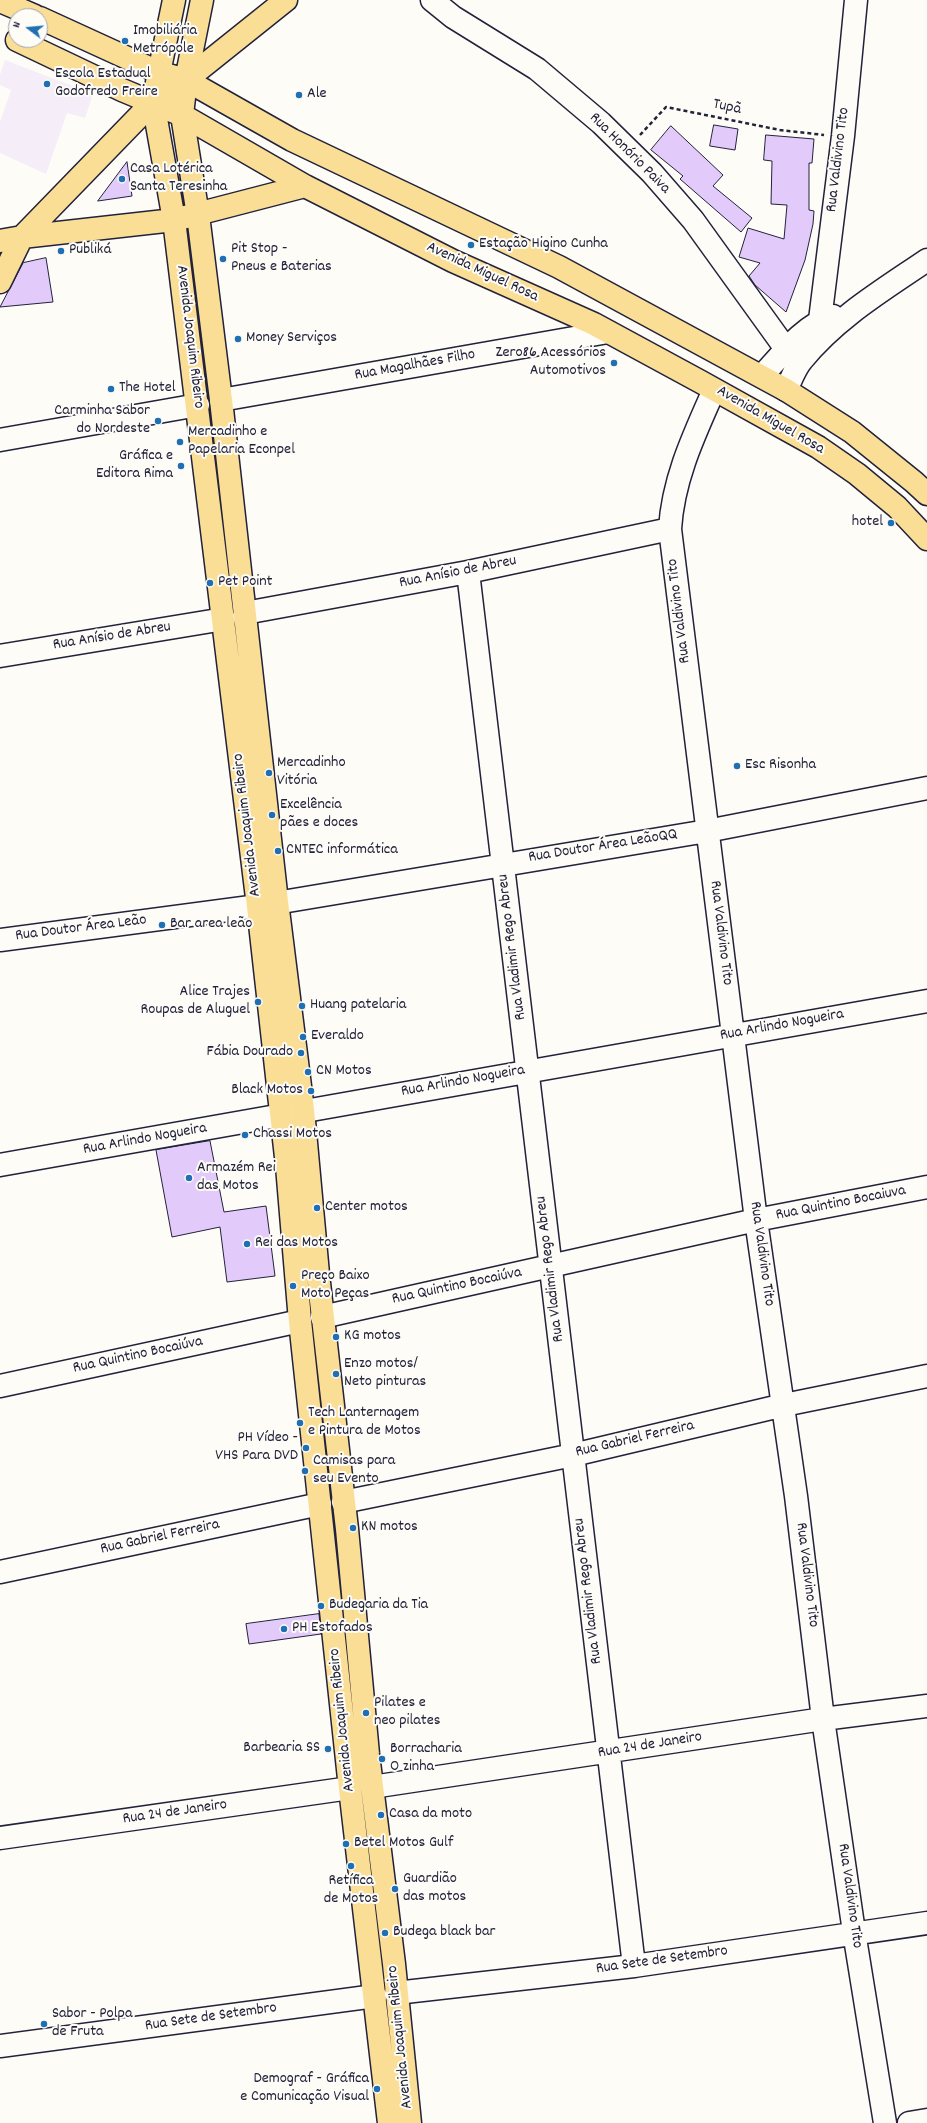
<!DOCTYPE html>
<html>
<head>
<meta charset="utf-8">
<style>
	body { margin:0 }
	#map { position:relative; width:927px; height:2123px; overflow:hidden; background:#fdfcf7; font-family:Dekko,sans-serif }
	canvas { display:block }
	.north { position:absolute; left:8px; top:8px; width:40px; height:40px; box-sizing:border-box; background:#fdfcf7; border:1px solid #a5a5ac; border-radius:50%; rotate:286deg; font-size:11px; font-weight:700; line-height:16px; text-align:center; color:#22223b }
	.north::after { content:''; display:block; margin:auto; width:14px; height:18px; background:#1f6fb2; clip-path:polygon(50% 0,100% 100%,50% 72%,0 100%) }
</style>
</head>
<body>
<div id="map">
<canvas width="927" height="2123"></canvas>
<div class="north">N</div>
</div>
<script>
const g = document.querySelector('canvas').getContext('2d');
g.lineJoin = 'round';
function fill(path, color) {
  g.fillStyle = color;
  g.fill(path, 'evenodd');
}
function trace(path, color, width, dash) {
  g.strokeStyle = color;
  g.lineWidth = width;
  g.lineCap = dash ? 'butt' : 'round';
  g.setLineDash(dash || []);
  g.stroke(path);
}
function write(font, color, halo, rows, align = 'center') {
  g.font = font + ' Dekko,sans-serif';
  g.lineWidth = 4;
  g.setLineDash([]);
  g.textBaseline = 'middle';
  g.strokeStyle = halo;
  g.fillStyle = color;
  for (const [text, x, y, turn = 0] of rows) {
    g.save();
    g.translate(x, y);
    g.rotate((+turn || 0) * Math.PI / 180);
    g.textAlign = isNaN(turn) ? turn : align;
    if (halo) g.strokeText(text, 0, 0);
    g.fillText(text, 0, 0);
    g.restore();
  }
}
fill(new Path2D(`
	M5,60L93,94L85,118L67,113L46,174L0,153V122L11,90L0,85V75Z`), '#f5edf8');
const building = new Path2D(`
	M714,125L738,129L735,150L710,146Z
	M671,126L723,175L713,186L752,218L741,232L680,179L683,176L651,150Z
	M766,135L814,139L812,163H809V210L814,211L813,224L805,260L786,312L755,285L749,276L760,263L739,257L748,228L784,239L787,205L771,204L772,161L764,160Z
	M127,162L132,196L98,201Z
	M46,258L53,302L0,307L23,263Z
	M210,1141L224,1212L266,1206L275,1276L227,1282L220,1227L172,1237L156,1150Z
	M319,1614L321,1634L249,1644L246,1624Z`);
fill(building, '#e2cafa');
trace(building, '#22223b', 1);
const minor = new Path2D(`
	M432,0L453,17L537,69L601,123L652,173L693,220L786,349L801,361
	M820,320L843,136L856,0
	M762,376C782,354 804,325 833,316
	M714,390C694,435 673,479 670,529L756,1220L796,1496L823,1719L854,1932L885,2123
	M786,390C791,380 795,368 802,360C836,318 883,290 927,260
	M221,400L608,332
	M0,440L198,405
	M468,572L634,1966
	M245,613L468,572L670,529
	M0,656L224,619
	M0,940L258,906L707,831L927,788
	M0,1165L927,1001
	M322,1317L756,1220L927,1187
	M0,1386L300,1321
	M343,1502L573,1455L784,1405L927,1376
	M0,1572L320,1504
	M372,1787L823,1719L927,1706
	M0,1838L350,1788
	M396,1993L634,1966L927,1923
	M0,2046L375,1996
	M909,2123L927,2120`);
const major = new Path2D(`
	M174,0L153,102L174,220L258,906L287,1166L300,1321L350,1788L389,2123
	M202,0L186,80L182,115L198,215L221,400L277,902L303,1110L318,1274L347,1529L368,1754L394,1964L410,2123
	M0,1L35,16
	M40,18L158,72L186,80L292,140L559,267L786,390L852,432L914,482L927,494
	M17,40L122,90L182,115L305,186L453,261L594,324L701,382L818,447L857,474L897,507L927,539
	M0,241L22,237L174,220L305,186
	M0,282L22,237L153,102L186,80L286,0`);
trace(minor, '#22223b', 25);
trace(major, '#22223b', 25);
trace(new Path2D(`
	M640,135L666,107L780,130L824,135`), '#22223b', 2.5, [4, 3]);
trace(minor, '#fdfcf7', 22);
trace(major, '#fbde96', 22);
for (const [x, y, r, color] of [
	[125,41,4,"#1f6fb2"],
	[47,84,4,"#1f6fb2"],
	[299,95,4,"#1f6fb2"],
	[122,179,4,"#1f6fb2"],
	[471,245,4,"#1f6fb2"],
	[61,251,4,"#1f6fb2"],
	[223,259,4,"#1f6fb2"],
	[238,339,4,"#1f6fb2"],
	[614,363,4,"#1f6fb2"],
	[111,389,4,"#1f6fb2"],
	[158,421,4,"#1f6fb2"],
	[180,442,4,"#1f6fb2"],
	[181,466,4,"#1f6fb2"],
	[891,523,4,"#1f6fb2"],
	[210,583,4,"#1f6fb2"],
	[737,766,4,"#1f6fb2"],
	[269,773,4,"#1f6fb2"],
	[272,815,4,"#1f6fb2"],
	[278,851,4,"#1f6fb2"],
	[162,925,4,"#1f6fb2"],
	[258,1002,4,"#1f6fb2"],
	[302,1006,4,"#1f6fb2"],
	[303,1037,4,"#1f6fb2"],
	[301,1053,4,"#1f6fb2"],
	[308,1072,4,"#1f6fb2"],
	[311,1091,4,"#1f6fb2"],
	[245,1135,4,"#1f6fb2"],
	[189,1178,4,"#1f6fb2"],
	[317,1208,4,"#1f6fb2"],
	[247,1244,4,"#1f6fb2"],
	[293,1286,4,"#1f6fb2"],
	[336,1337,4,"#1f6fb2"],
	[336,1374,4,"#1f6fb2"],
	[300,1423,4,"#1f6fb2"],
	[306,1448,4,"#1f6fb2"],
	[305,1471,4,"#1f6fb2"],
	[353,1528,4,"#1f6fb2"],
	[321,1606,4,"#1f6fb2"],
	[284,1629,4,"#1f6fb2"],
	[366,1713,4,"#1f6fb2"],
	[328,1749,4,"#1f6fb2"],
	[382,1759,4,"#1f6fb2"],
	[381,1815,4,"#1f6fb2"],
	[346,1844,4,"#1f6fb2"],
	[351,1866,4,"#1f6fb2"],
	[395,1889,4,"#1f6fb2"],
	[385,1933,4,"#1f6fb2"],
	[44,2024,4,"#1f6fb2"],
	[377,2089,4,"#1f6fb2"]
]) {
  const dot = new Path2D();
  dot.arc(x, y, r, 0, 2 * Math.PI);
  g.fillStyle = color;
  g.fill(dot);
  trace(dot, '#fdfcf7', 1.5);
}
write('16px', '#22223b', '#fdfcf7', [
	["Imobiliária",133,32],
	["Metrópole",133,50],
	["Escola Estadual",55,75],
	["Godofredo Freire",55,93],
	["Ale",307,95],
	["Casa Lotérica",130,170],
	["Santa Teresinha",130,188],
	["Estação Higino Cunha",479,245],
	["Pit Stop -",231,250],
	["Pneus e Baterias",231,268],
	["Publiká",69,251],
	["Money Serviços",246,339],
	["Zero86 Acessórios",606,354,"right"],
	["Automotivos",606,372,"right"],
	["The Hotel",119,389],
	["Carminha Sabor",150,412,"right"],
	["do Nordeste",150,430,"right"],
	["Mercadinho e",188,433],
	["Papelaria Econpel",188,451],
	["Gráfica e",173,457,"right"],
	["Editora Rima",173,475,"right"],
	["hotel",883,523,"right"],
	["Pet Point",218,583],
	["Mercadinho",277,764],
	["Vitória",277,782],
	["Esc Risonha",745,766],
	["Excelência",280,806],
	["pães e doces",280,824],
	["CNTEC informática",286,851],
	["Bar area leão",170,925],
	["Alice Trajes",250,993,"right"],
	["Roupas de Aluguel",250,1011,"right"],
	["Huang patelaria",310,1006],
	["Everaldo",311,1037],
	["Fábia Dourado",293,1053,"right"],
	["CN Motos",316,1072],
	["Black Motos",303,1091,"right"],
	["Chassi Motos",253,1135],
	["Armazém Rei",197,1169],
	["das Motos",197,1187],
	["Center motos",325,1208],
	["Rei das Motos",255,1244],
	["Preço Baixo",301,1277],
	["Moto Peças",301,1295],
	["KG motos",344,1337],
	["Enzo motos/",344,1365],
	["Neto pinturas",344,1383],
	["Tech Lanternagem",308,1414],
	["e Pintura de Motos",308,1432],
	["PH Vídeo -",298,1439,"right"],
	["VHS Para DVD",298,1457,"right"],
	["Camisas para",313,1462],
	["seu Evento",313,1480],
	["KN motos",361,1528],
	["Budegaria da Tia",329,1606],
	["PH Estofados",292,1629],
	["Pilates e",374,1704],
	["neo pilates",374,1722],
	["Barbearia SS",320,1749,"right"],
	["Borracharia",390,1750],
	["O zinha",390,1768],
	["Casa da moto",389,1815],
	["Betel Motos Gulf",354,1844],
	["Guardião",403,1880],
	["das motos",403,1898],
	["Retífica",351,1882,"center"],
	["de Motos",351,1900,"center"],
	["Budega black bar",393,1933],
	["Sabor - Polpa",52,2015],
	["de Fruta",52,2033],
	["Demograf - Gráfica",369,2080,"right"],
	["e Comunicação Visual",369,2098,"right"]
], 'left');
write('16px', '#22223b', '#fdfcf7', [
	["Tupã",727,108,12],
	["Rua Honório Paiva",629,154,45],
	["Rua Valdivino Tito",839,160,-83],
	["Avenida Miguel Rosa",482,273,25],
	["Avenida Joaquim Ribeiro",189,337,83],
	["Rua Magalhães Filho",415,366,-10],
	["Avenida Miguel Rosa",770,421,30],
	["Rua Anísio de Abreu",458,573,-11],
	["Rua Valdivino Tito",680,611,-97],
	["Rua Anísio de Abreu",112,637,-9],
	["Avenida Joaquim Ribeiro",248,825,-97],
	["Rua Doutor Área LeãoQQ",603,847,-9],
	["Rua Doutor Área Leão",81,929,-7],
	["Rua Valdivino Tito",720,933,83],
	["Rua Vladimir Rego Abreu",513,947,-97],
	["Rua Arlindo Nogueira",782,1026,-10],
	["Rua Arlindo Nogueira",463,1082,-10],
	["Rua Arlindo Nogueira",145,1140,-10],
	["Rua Quintino Bocaiuva",841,1204,-11],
	["Rua Valdivino Tito",761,1254,82],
	["Rua Vladimir Rego Abreu",551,1269,-97],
	["Rua Quintino Bocaiúva",457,1287,-12],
	["Rua Quintino Bocaiúva",138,1356,-12],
	["Rua Gabriel Ferreira",635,1440,-13],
	["Rua Gabriel Ferreira",160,1538,-12],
	["Rua Valdivino Tito",806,1575,83],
	["Rua Vladimir Rego Abreu",589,1591,-97],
	["Avenida Joaquim Ribeiro",343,1720,-96],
	["Rua 24 de Janeiro",650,1746,-9],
	["Rua 24 de Janeiro",175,1813,-8],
	["Rua Valdivino Tito",849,1896,82],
	["Rua Sete de Setembro",662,1961,-8],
	["Rua Sete de Setembro",211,2018,-8],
	["Avenida Joaquim Ribeiro",401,2037,-96]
]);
</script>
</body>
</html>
